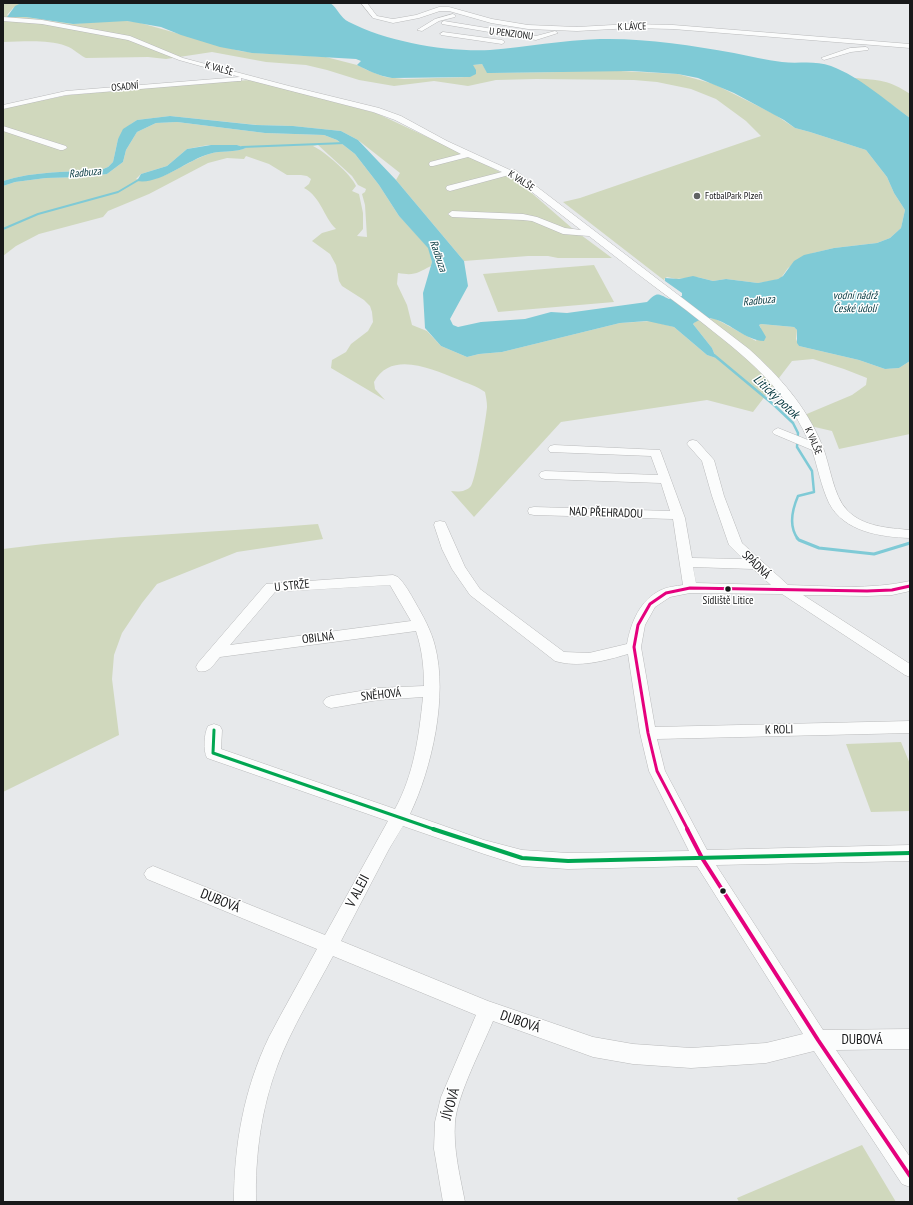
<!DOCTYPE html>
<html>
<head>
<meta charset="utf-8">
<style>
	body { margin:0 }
	#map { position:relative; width:913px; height:1205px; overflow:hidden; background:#e7e9eb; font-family:"PT Sans Narrow",sans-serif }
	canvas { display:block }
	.frame { position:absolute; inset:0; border:4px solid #18191a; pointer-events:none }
</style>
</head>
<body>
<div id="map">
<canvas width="913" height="1205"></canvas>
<div class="frame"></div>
</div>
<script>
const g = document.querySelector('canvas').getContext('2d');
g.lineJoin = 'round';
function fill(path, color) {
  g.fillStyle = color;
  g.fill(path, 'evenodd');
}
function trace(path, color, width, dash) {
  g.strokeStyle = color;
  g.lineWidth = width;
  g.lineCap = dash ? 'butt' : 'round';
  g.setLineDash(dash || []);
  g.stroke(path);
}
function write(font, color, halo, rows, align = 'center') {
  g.font = font + ' "PT Sans Narrow",sans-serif';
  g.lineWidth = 3;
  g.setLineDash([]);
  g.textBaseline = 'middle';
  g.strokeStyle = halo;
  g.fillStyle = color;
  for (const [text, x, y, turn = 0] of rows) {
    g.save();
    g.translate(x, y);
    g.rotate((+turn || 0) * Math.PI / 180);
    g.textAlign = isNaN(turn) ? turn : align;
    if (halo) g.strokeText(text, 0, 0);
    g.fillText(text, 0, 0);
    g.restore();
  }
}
fill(new Path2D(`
	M3,3H21L13,8L7,15L10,17H26L73,24L116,20L137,22L240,51L255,53L326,57L357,65L367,70L385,77L404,79L470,77L473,65L482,64L487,72L491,73L563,72L562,68L678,74L714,84L774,114L795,128L810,132L866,150L887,177L894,193L905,210L901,228L890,238L877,243L834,248L813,253L788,268L781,278L772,281L758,283L726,279L713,281L697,277L676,279L667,277L664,279L665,281L563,202L580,198L761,136L746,121L716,99L691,89L657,82L634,80L536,79L496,80L468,86L434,81L394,86L359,80L327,70L306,65L266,62L212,52L166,59L148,57L86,58C82,57 73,48 66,46C46,39 23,42 3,42Z
	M854,78C878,80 890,80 910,94V118Z
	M251,80L376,113L483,163L519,182L573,229L612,258H558L548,256H528L464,261L396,180L400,173L358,140L341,131L293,126L257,125L170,116L137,120L131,124L118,139L113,162L108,167L101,170C69,172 34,171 3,181V108L69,95L216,82Z
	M177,122L265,133L324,135L337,140L355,154L379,185L399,216L429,248L432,262L431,266C417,273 415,276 398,273L397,284L407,305L412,325L427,331L441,346L467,357L479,354L502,352L620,323L651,321L674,327L707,355L716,358L712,348L693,324L696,321L714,318L756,341L761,328L759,325L761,324L794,327L797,330L796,339L799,346L859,360L885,369L899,368L910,361V434L839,449L832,431L806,425L802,416L852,395L866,385L867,378L844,369L813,359L792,361L753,412L707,400L561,422L474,517L451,491C458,492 466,492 471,486C476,478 486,419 487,407C487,402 486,397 485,392C477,386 466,383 457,379C432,369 391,350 374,382L375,389L385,400L331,368L332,360L346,352L351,344L368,331L373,322L372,312L370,306L364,300L342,286L339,281L336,265L330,254L312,241L322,233L336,229C323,216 321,197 304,188L309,184L311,179L307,176L301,175H287L269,164L246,156L244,159L227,158L208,163L149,194L108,211L103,217L39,234L16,246L3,256V186L15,182L46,178L83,177L107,174L123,162L126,150L137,132L156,123ZM208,145H237L246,148C234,153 221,150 209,154C188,160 158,186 136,179L141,174L167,166L187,149ZM318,145L352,176L358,185L366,189L365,192L362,194L365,205L367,237L357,236L363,229V213L359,194L352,191L356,186C352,175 324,151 313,146Z
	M594,265L614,302L498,312L483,274Z
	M318,524L323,539L237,552L157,584L142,603L122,633L114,655L112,679L119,735L3,792V549C107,535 213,533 318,524Z
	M901,742L910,764V811L871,812L846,744Z
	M862,1145L896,1202H739L737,1198Z`), '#d0d8bd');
fill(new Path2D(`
	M21,3H330C338,8 340,18 349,22C388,42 446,52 490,50C526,47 563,40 600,39C645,38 689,45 734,53C750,56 766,60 782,62C799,64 815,60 831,66C860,77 885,100 910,118V361L899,368L885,369L859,360L799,346L797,343V330L794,327L761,324L759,325L766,337L764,341C745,340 732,324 714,319C708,317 697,320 693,324L712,348L716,358L707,355L674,327L647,321L620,323L502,352L479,354L467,357L441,346L425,328L423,293L432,262L428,248L399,216L379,185L355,154L337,140L324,135L265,133L177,122L156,123L137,132L126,150L123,162L107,174L83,177L46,178L15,182L3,186V181C34,171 69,172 101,170L108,167L113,162L118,139L123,129L137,120L145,119L170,116L256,125L293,126L341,131L358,140L396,180L464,261L468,286L450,319L453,325L458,327L481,322L525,319L551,312L567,313L647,302C657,292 657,293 669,299L682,296V293L665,281V278L679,279L693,276L713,281L726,279L758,283L778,279L783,276L794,261L804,255L834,248L877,243L890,238L901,228L905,210L894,193L887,177L866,150L810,132L795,128L784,120L734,93L698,78L678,74L632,71L491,73H487L482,64L473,65L476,70V74L470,77L392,78C379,76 369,71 357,65L361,61L356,59L252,53L220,47L181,35L161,27L127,21L73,24L26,17H7L15,6Z
	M211,145H237L246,148C235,153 221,150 209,154C187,160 160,185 137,181L141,174L167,166L187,149Z`), '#7fcad6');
trace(new Path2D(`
	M242,147L345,143
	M3,229L38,214L118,192L140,179`), '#7fcad6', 2);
trace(new Path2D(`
	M714,355L774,405L793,423L798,433L797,447L812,471L814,492L798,496C792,510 788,526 798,539`), '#7fcad6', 2.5);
trace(new Path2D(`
	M797,538L799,540L819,548L874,554L910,543`), '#7fcad6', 3);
const minor = new Path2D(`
	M361,3H367L377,16L393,19L416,15L439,7H449L492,19L528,25L577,27L631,24L673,25L910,44V48L673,29L631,28L577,31L528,29L491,23L449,11H440L419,18L393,23L373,18Z
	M453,14L456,16L455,17L439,21L422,31L417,30L435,19Z
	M3,17L42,20L130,36L183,58L289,86L379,108L401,116L447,141L510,170H515L749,349C780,377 806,406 822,445C830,464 833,496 847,510C863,527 889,528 910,530V538C881,537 844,532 829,503C821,486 818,468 812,450L774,434L772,432L774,430L778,428L808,440C782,381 735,349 686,310C653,286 621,261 589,236L563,234L532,221L523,220L452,217L448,214L452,211L523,214L537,217L565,228L581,230L514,178L509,175L450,191L447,190L446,188L447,186L502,172L468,157L433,166H430L429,164L430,162L461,154L395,120L373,112L241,78V81H238L66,95L3,109V105L66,91L240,77L179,60L128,40L42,24L3,21Z
	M444,21L536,36L555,31L558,33L536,40L442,24V22Z
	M443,32L502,40L505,42L502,44L441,35L440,34Z
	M866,47L869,49L868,50L851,52L824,60L821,58L850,48Z
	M3,126L66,146L67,148L63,150H60L3,131Z
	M693,440L697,441L714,460L724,496L742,543L788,585C828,586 870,590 910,581V591L892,595L867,596L803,595L910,664V677L905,675L782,594L690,593L670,597L655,607L645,625L641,647L655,727L910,721V733L657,739L665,771L707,850L910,845V861L716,865L823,1030L910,1029V1049L836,1050L910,1157V1187L902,1184L814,1051L766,1063L691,1068L633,1064L593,1057L493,1021C481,1050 458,1093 455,1122C453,1149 460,1176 465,1202H443L434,1149L435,1122L441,1097L476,1015L333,956C315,990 291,1029 278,1064C261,1109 255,1155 256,1202H234C234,1145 244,1089 269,1037C284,1008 301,979 317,949L147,879L144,874L147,869L153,866L325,935L388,821L207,758C203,750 204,734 208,726L214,724L220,726L222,730L221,749L395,809C414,774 419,736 423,697L378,700L331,708L326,706L323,702L326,698L331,696L378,688L424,686C424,667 422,649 416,631L220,657C213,665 209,674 198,671L196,667L198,663L266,584L393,575L398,577C405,584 410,593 415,602C423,616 431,630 435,646C448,696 432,768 410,814L484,840L522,850L568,853L689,851L649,771L640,733L628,654C604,661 579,668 555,661L470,595L452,569L442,549L434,525L435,522L440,521L445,522L465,567L480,589L564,652L589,653L627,644C631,622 640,600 661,590C667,587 676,586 683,585L673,519L534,515L529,514L528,511L529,508L534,507L670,511L661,483L545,479L541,478L539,475L541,472L545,471L658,475L651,456L550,452L548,449L550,446L554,445L660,450L685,518L692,558L743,559L729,545L712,496L702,461L687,444L689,441ZM693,567L753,569L771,585L696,583ZM390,585L411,621L230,645L275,592ZM403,826L484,854L522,866L568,869L697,866L803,1034L766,1043L691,1048L633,1044L593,1037L488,1001L341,941L389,849Z`);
trace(minor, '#b9babb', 1);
fill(minor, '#fbfcfc');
trace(new Path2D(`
	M688,830L657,771L648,733L634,647L638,625L650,604L666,593L690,588L867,591L892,590L910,586`), '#e5007d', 3);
trace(new Path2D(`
	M687,829L702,858L818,1040L910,1176`), '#e5007d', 4);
trace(new Path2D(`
	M214,730L213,753L436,830`), '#00a651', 3);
trace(new Path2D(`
	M433,829L522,858L568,861L910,853`), '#00a651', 4);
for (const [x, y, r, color] of [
	[697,196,4,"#606263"],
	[728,589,3.5,"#18191a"],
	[723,891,3.5,"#18191a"]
]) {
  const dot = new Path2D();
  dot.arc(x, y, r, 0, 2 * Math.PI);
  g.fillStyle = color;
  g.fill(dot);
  trace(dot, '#fff', 1.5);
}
write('10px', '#18191a', '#fff', [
	["K LÁVCE",632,27,-2],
	["U PENZIONU",511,34,7],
	["K VALŠE",219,69,16],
	["OSADNÍ",125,87,-5],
	["K VALŠE",521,181,33],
	["K VALŠE",813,441,67]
]);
write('10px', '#18191a', '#fff', [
	["FotbalPark Plzeň",705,196]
], 'left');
write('italic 11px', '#01353d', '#fff', [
	["Radbuza",85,173,-6],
	["Radbuza",438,256,71],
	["vodní nádrž",855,296],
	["České údolí",855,309],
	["Radbuza",759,301,-6]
]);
write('11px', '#18191a', '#fff', [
	["Sídliště Litice",728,601]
]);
write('12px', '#18191a', '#fff', [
	["NAD PŘEHRADOU",606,513,2],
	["SPÁDNÁ",756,565,44],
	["U STRŽE",292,586,-6],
	["OBILNÁ",318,638,-7],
	["SNĚHOVÁ",381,695,-6],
	["K ROLI",779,730,-1]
]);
write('italic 13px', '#01353d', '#fff', [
	["Litický potok",776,397,43]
]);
write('14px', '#18191a', '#fff', [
	["V ALEJI",358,891,-62],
	["DUBOVÁ",220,901,22],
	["DUBOVÁ",520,1022,19],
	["DUBOVÁ",862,1040],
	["JÍVOVÁ",451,1104,-74]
]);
</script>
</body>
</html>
